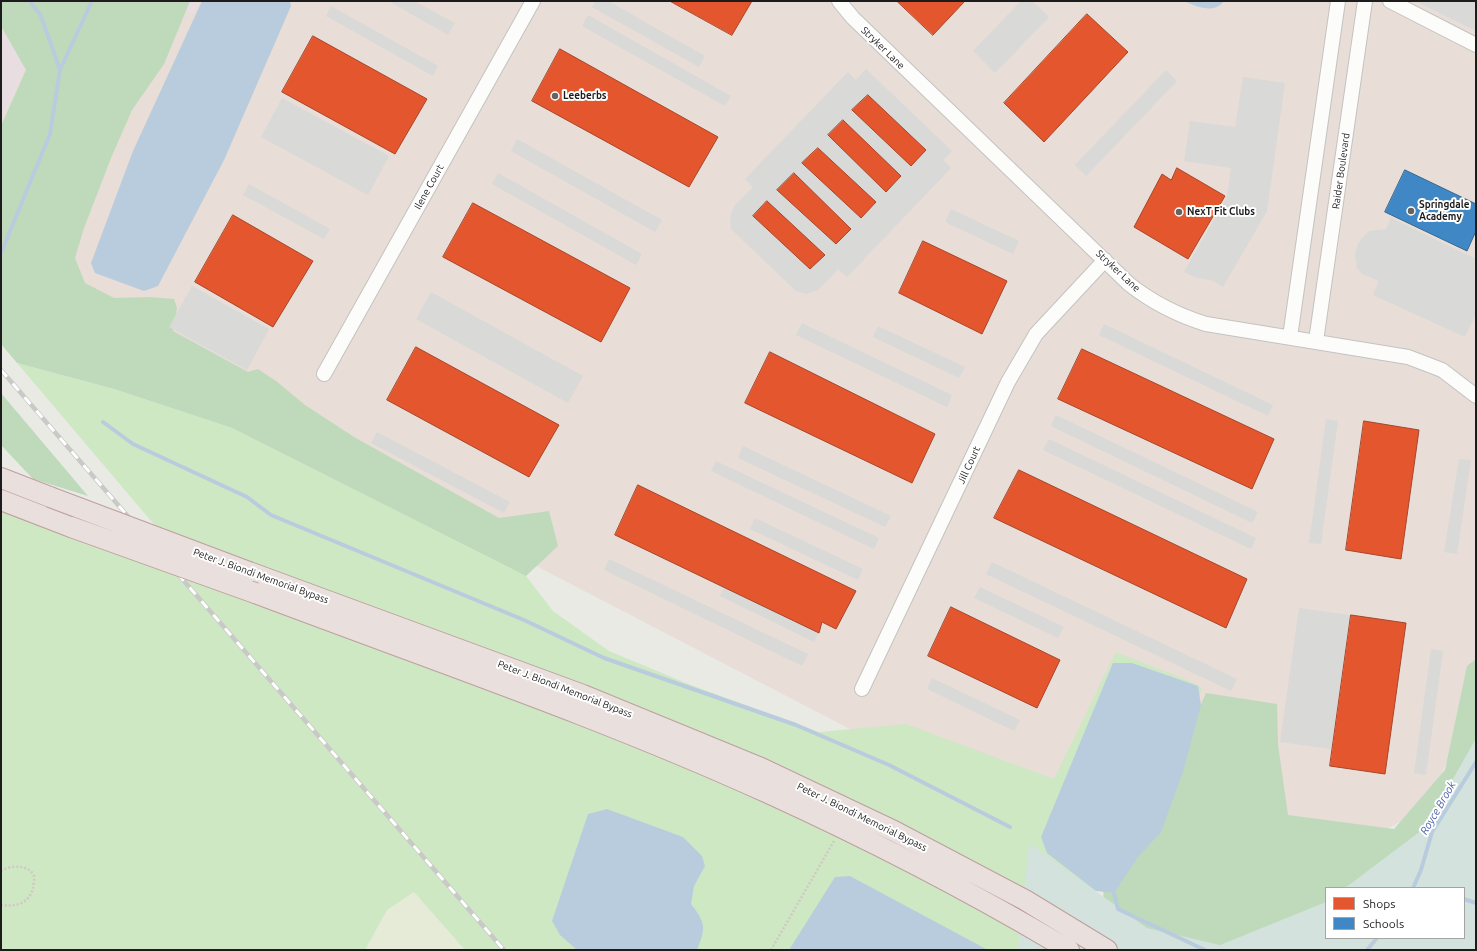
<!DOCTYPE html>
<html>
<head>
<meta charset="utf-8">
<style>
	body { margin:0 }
	#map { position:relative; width:1477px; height:951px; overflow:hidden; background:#eaeae5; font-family:Ubuntu,sans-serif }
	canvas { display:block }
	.frame { position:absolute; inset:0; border:2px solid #1c1c1c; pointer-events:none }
	.legend { position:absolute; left:1325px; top:887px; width:140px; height:52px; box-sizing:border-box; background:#fff; border:1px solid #a4a4a4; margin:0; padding:5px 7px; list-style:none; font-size:12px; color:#1c1c1c }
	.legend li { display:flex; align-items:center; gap:8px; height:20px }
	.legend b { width:20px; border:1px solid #a4a4a4 }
</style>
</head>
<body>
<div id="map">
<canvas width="1477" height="951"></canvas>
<div class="frame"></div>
<ul class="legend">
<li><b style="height:11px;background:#e4572e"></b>Shops</li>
<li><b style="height:11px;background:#3f88c5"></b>Schools</li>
</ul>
</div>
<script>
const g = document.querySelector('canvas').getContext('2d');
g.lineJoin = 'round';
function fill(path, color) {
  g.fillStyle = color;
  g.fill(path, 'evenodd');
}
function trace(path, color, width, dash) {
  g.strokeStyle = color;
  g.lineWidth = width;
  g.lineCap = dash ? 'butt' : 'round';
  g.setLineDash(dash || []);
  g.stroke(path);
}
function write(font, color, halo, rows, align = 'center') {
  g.font = font + ' Ubuntu,sans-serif';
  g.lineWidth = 4;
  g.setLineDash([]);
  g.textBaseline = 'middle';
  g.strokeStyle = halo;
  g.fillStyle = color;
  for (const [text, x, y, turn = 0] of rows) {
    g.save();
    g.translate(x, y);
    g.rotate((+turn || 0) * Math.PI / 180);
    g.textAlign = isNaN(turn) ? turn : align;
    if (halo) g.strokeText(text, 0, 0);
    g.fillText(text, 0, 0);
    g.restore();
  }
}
fill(new Path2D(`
	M55,1H165L193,13L199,1H1476V695L1428,806L1380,833L1025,820L1,288V121Z`), '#e8ddd7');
fill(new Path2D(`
	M1,1H55L1,121Z
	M165,1H199L193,13Z`), '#e8dee1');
fill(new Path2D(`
	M414,891L465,950H365L387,909Z`), '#e6ebd8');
fill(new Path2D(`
	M17,363L114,389L232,428L526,576L553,611L609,651L691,685L819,732L906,724L1054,779L1116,652L1190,681L1202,688L1182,756L1113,876L1026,950H465L414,892L387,910L365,950H1V511L207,587Z`), '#cee8c4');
fill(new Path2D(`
	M1,1H190L164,64L132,110L111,158L84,228L75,258L85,283L114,298L149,297L174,299L177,308L173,331L248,372L258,369L276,381L305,405L354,437L499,518L549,511L558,546L526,576L232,428L114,389L17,363L1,344V126L26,70L1,26Z
	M1,393L88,496L33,479L1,445Z
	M1476,659V739L1426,827L1405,888H1326V938L1158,950L1102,912L1105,872L1144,836L1206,693L1277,704L1278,745L1288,815L1394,829L1445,770L1467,666Z`), '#bedabb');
fill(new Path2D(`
	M1476,739V950H1018L1029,843L1147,928L1220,945L1326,902V938H1464V888H1345L1426,827Z`), '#d3e2dd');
fill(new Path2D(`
	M388,1H414L455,23L448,35Z
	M596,1H608L705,56L699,67L592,7Z
	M1021,1H1032L1049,17L995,73L973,51Z
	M1415,1H1476V31Z
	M331,6L438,66L433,76L326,16Z
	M588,15L731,96L725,106L582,26Z
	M866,69L952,151L943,160L951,168L847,277L838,269L818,290L807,294L796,291L731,229L730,216L735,205L753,187L745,179L848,72L856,80Z
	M1166,70L1177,81L1086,176L1075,165Z
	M1243,77L1285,83L1267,211L1223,287L1213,281L1194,277L1184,272L1227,197L1231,168L1184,161L1190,121L1235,127Z
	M282,98L389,156L368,195L261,137Z
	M517,139L662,220L655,232L511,151Z
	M498,173L642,254L636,265L492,184Z
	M249,184L330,229L324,239L243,195Z
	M951,209L1019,241L1013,254L945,222Z
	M1391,218L1476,259V314L1465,337L1373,295L1379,281L1362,274L1357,268L1355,254L1358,244L1363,237L1369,231L1386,229Z
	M192,286L269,329L247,370L169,327Z
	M431,292L583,376L568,403L416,319Z
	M802,323L952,395L947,407L796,335Z
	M1104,324L1273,405L1268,416L1099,335Z
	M878,326L965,367L959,378L873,337Z
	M1056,415L1258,512L1252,523L1051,426Z
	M1326,419L1338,421L1321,544L1309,543Z
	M377,432L510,502L504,513L371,443Z
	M1049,439L1256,538L1251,549L1043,450Z
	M743,446L891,516L885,527L738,458Z
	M1459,459L1471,460L1457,554L1444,552Z
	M716,461L879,538L874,549L711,471Z
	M755,518L863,569L858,580L750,529Z
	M609,559L808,654L802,666L604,570Z
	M992,562L1237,679L1231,691L986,574Z
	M725,586L819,632L814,642L720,596Z
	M980,587L1064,627L1058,638L974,598Z
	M1299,608L1350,615L1331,749L1280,742Z
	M1431,649L1443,651L1426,775L1414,773Z
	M932,678L1020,720L1014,731L927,689Z`), '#d9d9d7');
fill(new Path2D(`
	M202,1H290L291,6L224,160L158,286L144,291L95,273L91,263L133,151Z
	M1184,1H1224C1214,15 1196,6 1184,1Z
	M1113,663H1132L1198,686L1201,705L1183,772L1161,832L1138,857L1114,893L1096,891L1047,853L1041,837Z
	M607,809L683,837L702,856L705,866L694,886L691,904C706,923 706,928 697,950H577L560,935L552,921L588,814Z
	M850,876L988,950H789L835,877Z`), '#b9ccdd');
const shops = new Path2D(`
	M670,1H752L732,35Z
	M897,1H965L933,35Z
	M1087,14L1128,52L1044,142L1004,103Z
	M313,36L427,99L395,154L282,92Z
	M560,49L718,137L689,187L532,101Z
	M868,95L926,150L911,166L852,110Z
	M843,120L901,176L886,192L828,135Z
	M818,148L876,202L861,218L802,163Z
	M1177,168L1225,196L1188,259L1134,227L1162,174L1171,180Z
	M794,173L851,229L836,244L777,190Z
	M767,201L825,255L810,269L753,216Z
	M473,203L630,288L601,342L443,257Z
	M233,215L313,261L273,327L195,282Z
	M923,241L1007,281L982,334L899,293Z
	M416,347L559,425L529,477L387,400Z
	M1082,349L1274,439L1252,489L1058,399Z
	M770,352L935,434L912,483L745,403Z
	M1364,421L1419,430L1401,559L1346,550Z
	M1019,470L1247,579L1226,628L994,518Z
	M638,485L856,591L836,629L822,622L819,633L615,535Z
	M951,607L1060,660L1037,708L928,656Z
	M1351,615L1406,623L1385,774L1330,766Z`);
fill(shops, '#e4572e');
trace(shops, '#a84529', 1);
const schools = new Path2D(`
	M1405,170L1476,204V231L1467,251L1385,212Z`);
fill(schools, '#3f88c5');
trace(schools, '#346892', 1);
trace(new Path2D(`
	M60,70L92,1
	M1,253L50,134L60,70L41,16L30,1
	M103,422L133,444L247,497L271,515L524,620L604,658L796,725L889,765L1010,827
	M1413,888L1421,870L1432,832L1476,762
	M1114,893L1118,909L1205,950
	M1464,899L1476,903
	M1367,950L1377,938`), '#b9ccdd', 4);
const minor = new Path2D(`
	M839,1L853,18L1129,284C1153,303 1177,315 1206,324L1408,357L1442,370L1476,396
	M1390,1L1476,45
	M1290,337L1338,1
	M1316,341L1365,1
	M324,374L533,1
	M862,689L1008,382L1036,334L1105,260`);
const highway = new Path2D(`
	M1,478L50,497
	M1,500L71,527
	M249,572L583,695L761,768L894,831L1025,900L1107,950
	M255,593C427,658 601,717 768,793C871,840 972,892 1069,950`);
trace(minor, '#c3c3c1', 16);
trace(highway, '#be9e9e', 22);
trace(new Path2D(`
	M1,871C10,865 29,864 34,876C35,880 33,885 33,888C29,904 15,907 1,905
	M771,950L834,841`), '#d1c8c2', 2.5, [2, 2]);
trace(minor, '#fcfcfb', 14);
trace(highway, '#e9dfdd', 20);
const rail = new Path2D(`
	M1,370L504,950`);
trace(rail, '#c9c9c8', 4.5);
trace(rail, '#fff', 3, [9]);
const highwayBridge = new Path2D(`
	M50,497L249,572
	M71,527L255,593`);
trace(highwayBridge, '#be9e9e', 22, []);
trace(highwayBridge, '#e9dfdd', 20);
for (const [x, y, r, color] of [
	[555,96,4,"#646462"],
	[1411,211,4,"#646462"],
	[1179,212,4,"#646462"]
]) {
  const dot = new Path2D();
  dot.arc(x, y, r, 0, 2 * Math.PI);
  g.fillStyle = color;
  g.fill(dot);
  trace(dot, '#fff', 1.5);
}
write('10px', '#1c1c1c', '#fff', [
	["Stryker Lane",883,48,44],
	["Raider Boulevard",1341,171,-82],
	["Ilene Court",429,187,-61],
	["Stryker Lane",1118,271,43],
	["Jill Court",969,465,-65],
	["Peter J. Biondi Memorial Bypass",261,576,20],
	["Peter J. Biondi Memorial Bypass",565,689,21],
	["Peter J. Biondi Memorial Bypass",862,817,26]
]);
write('bold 10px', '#1c1c1c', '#fff', [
	["Leeberbs",563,96],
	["Springdale",1419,205],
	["Academy",1419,217],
	["NexT Fit Clubs",1187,212]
], 'left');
write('italic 11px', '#4c62a8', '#fff', [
	["Royce Brook",1438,808,-60]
]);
</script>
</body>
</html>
